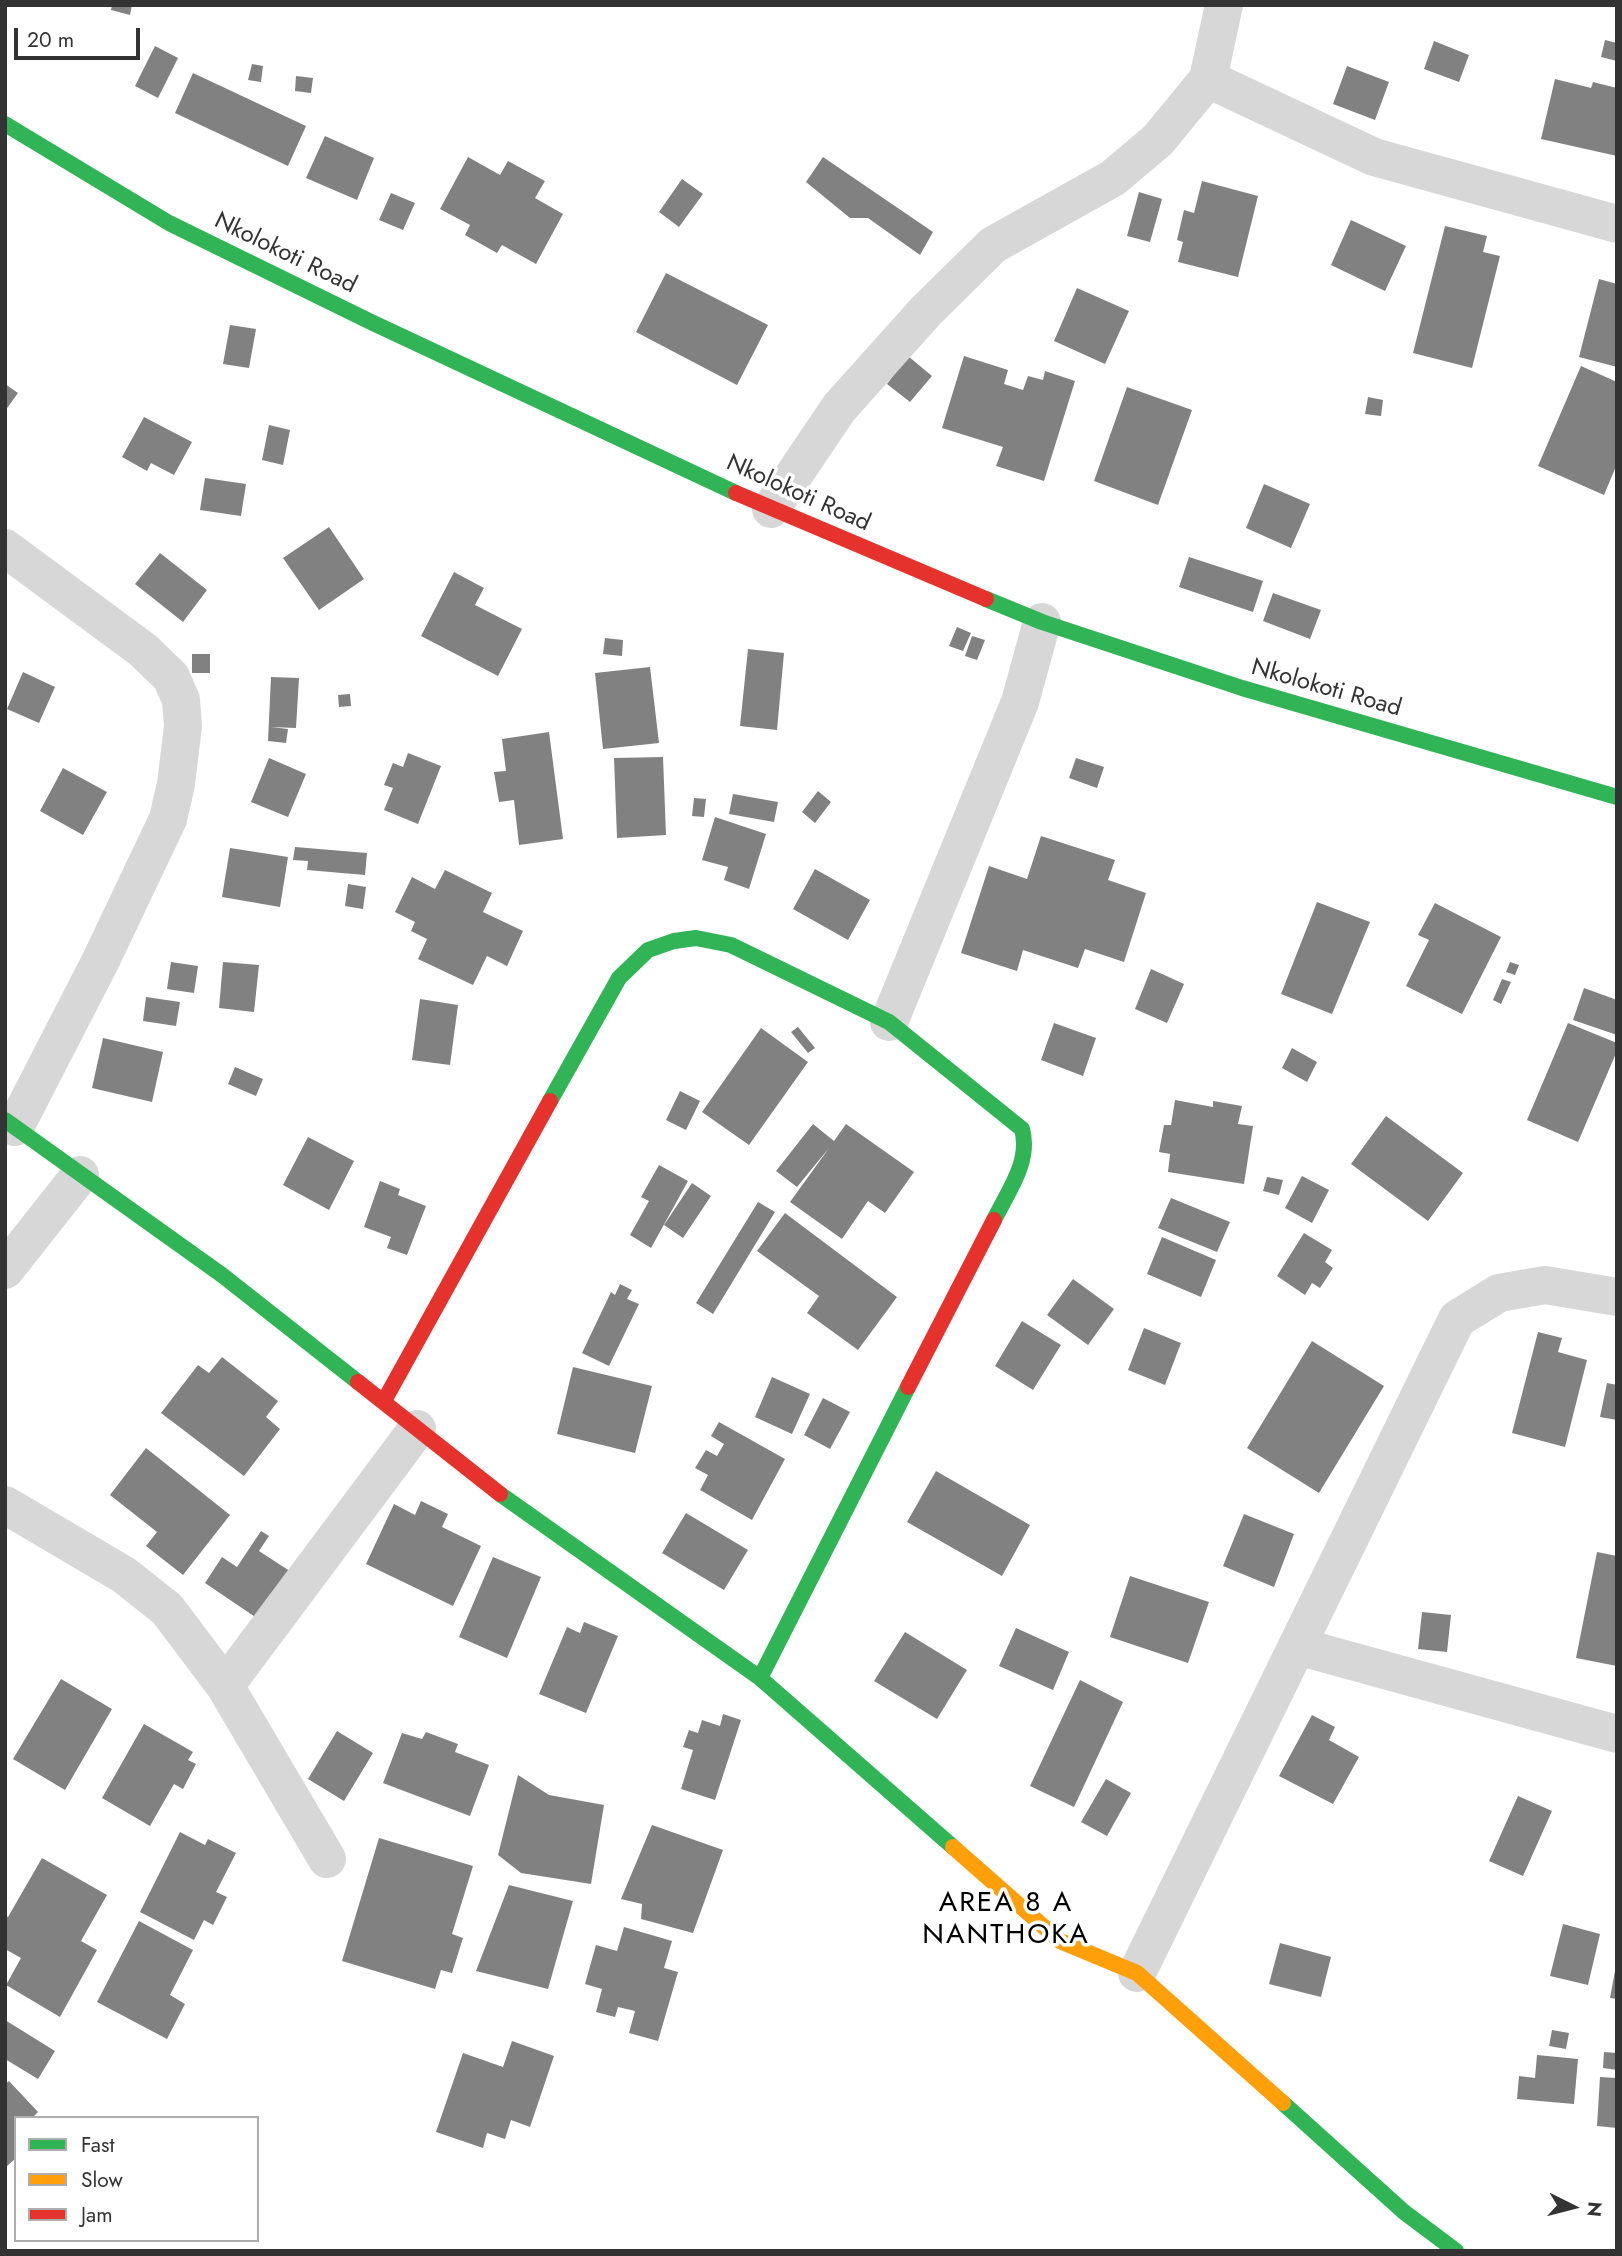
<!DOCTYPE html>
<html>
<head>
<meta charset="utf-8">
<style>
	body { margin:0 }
	#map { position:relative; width:1622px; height:2256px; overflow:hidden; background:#fff; font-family:Jost,sans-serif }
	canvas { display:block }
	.frame { position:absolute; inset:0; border:7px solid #333; pointer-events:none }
	.legend { position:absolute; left:14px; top:2116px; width:245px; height:126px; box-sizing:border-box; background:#fff; border:2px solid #adadad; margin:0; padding:9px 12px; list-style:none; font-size:21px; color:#333 }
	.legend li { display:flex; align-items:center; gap:14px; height:35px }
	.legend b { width:35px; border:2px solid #adadad }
	.north { position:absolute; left:1538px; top:2172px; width:70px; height:70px; -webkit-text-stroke:5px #fff; paint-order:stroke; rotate:96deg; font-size:19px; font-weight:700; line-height:28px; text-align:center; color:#333 }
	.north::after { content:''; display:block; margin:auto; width:24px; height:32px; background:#333; clip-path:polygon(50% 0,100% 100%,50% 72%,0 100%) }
	.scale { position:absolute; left:14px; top:28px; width:126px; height:32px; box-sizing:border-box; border:4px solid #333; border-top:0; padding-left:9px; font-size:21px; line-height:24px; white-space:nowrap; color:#333; -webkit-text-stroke:5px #fff; paint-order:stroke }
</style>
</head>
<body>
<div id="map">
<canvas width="1622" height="2256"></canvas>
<div class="frame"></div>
<ul class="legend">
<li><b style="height:9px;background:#30b455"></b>Fast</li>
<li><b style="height:9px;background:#ff9f0a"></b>Slow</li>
<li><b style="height:9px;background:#e5322d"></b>Jam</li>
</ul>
<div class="north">N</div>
<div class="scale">20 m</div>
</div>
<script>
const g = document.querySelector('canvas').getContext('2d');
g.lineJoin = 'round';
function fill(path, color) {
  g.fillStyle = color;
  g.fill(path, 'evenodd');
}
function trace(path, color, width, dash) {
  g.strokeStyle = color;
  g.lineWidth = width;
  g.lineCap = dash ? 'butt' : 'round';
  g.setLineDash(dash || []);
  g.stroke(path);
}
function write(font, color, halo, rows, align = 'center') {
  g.font = font + ' Jost,sans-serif';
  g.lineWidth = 7;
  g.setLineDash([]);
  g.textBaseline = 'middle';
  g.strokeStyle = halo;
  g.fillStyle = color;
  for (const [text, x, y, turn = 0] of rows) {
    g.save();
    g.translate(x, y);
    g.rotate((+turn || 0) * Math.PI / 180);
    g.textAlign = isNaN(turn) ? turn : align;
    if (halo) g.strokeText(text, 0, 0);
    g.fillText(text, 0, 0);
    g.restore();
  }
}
fill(new Path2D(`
	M112,5H132L130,15L111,10Z
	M1605,40L1617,43V61L1601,57Z
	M1434,41L1469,55L1459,82L1424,69Z
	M155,46L178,58L158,98L135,86Z
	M252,64L263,66L261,82L248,80Z
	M1347,66L1389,82L1375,120L1333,104Z
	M193,73L306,126L288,166L175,113Z
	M296,76L313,78L311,93L295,91Z
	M1555,79L1591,88L1593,82L1617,88V156L1541,139Z
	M325,136L374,158L357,200L306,178Z
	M468,157L500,175L508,161L545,181L535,198L563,214L536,264L502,245L497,253L465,235L470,225L440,209Z
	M823,157L933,232L920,255L868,218H850L806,182Z
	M682,179L703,194L679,227L659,212Z
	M1202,181L1258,196L1238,277L1178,262L1183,242L1177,240L1184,210L1194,213Z
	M1139,192L1162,199L1150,242L1127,236Z
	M391,193L415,203L403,230L379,220Z
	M1351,220L1406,246L1385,291L1331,265Z
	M1445,226L1487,236L1483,252L1500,256L1472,368L1413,353Z
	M666,273L768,325L737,385L636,332Z
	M1599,279L1617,284V367L1579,357Z
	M1077,288L1129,311L1105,364L1054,341Z
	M230,325L256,329L249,368L223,364Z
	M908,356L932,376L910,402L887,384Z
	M964,356L1008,370L1004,384L1023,390L1028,376L1043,380L1045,371L1075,381L1044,481L996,466L1003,447L942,428Z
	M1581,366L1617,382V464L1604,495L1538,466Z
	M5,384L18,393L5,411Z
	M1127,387L1192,410L1158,505L1094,481Z
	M1368,397L1383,400L1381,416L1365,414Z
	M144,417L192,442L174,475L151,463L147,471L122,457Z
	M269,425L290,430L283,465L262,460Z
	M205,478L246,484L241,516L200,510Z
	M1264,484L1310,504L1291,548L1246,528Z
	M329,527L364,579L319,610L283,558Z
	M160,553L207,590L183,622L135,584Z
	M1189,557L1263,581L1253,612L1179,587Z
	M454,572L484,588L475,605L522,629L498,676L421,636Z
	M1273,593L1321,610L1310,639L1263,621Z
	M957,627L971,633L963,651L949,646Z
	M972,636L985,640L977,660L965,656Z
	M605,638L623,640L622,656L603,654Z
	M748,649L784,653L777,730L740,726Z
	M192,654H210V673H192Z
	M650,667L659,743L603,749L595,673Z
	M23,672L55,687L39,723L7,709Z
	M271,677L299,678L296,728L271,727L288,729L286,743L268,741Z
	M350,694L351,706L339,707L338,695Z
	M549,732L563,839L519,845L514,800L499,802L494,772L506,771L502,739Z
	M408,753L441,766L418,824L384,810L393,788L384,785L393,763L403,767Z
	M663,757L666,835L617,838L614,758Z
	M269,758L306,774L288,817L251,802Z
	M1076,758L1104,767L1097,788L1069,778Z
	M63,768L107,792L83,835L40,811Z
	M818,791L831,802L815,823L802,812Z
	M733,794L778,802L774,822L729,814Z
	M694,798L706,799L704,817L692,816Z
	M715,817L766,834L749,889L724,880L728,867L702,860Z
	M1041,836L1115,860L1108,880L1146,893L1124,962L1085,949L1078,968L1023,950L1017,971L961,953L989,866L1027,879Z
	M295,847L367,853L365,875L307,870L308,861L293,860Z
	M230,848L288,857L280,907L222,897Z
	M815,869L870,900L848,940L793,909Z
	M445,870L492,893L483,912L523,931L507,966L487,956L473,985L418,959L427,939L411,931L415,922L395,912L412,877L435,889Z
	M348,884L366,887L363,909L345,906Z
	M1317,902L1370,922L1332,1014L1281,994Z
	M1435,903L1501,937L1462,1014L1406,986L1429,940L1418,935Z
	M171,962L198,966L194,993L167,989Z
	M223,962L259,965L254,1012L219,1008Z
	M1510,962L1519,965L1515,975L1506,972Z
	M1151,969L1184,984L1167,1023L1135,1009Z
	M1502,979L1511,982L1501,1004L1493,1000Z
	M1584,988L1617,1000V1035L1573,1020Z
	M146,997L180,1002L176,1026L143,1021Z
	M420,999L458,1005L450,1065L412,1060Z
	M1054,1023L1096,1038L1083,1076L1041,1060Z
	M1568,1023L1617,1043V1051L1578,1142L1527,1120Z
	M798,1027L815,1048L808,1053L791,1032Z
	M761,1028L808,1062L749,1145L702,1112Z
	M103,1038L163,1052L152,1102L92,1088Z
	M1292,1048L1317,1062L1307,1082L1282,1068Z
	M235,1067L263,1079L256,1096L228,1084Z
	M680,1091L700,1101L686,1130L666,1120Z
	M1175,1100L1213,1107V1101L1242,1106L1238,1124L1253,1126L1244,1184L1168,1172L1170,1154L1159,1152L1164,1125H1171Z
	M1386,1116L1463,1173L1428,1221L1351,1164Z
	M813,1124L834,1141L846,1124L914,1172L885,1213L868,1201L842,1239L790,1202L829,1148L797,1187L776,1171Z
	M308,1137L354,1161L329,1210L283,1185Z
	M659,1165L688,1181L651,1248L630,1235L649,1201L641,1197Z
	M1302,1176L1329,1190L1312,1223L1285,1208Z
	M1267,1177L1283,1180L1279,1195L1263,1191Z
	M380,1181L400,1189L398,1195L426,1206L407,1255L387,1248L391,1237L364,1227Z
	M692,1183L711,1196L683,1238L664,1225Z
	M1171,1198L1230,1222L1217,1252L1158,1228Z
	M758,1202L775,1212L713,1314L696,1303Z
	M785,1213L897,1297L858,1350L807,1313L819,1296L757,1251Z
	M1304,1233L1332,1250L1325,1262L1333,1268L1320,1288L1312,1283L1305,1295L1277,1276Z
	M1162,1237L1216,1260L1201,1297L1147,1274Z
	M1073,1279L1114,1309L1088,1345L1047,1315Z
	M620,1284L632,1290L627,1299L639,1304L609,1366L582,1353L611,1292L615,1295Z
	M1022,1321L1061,1345L1033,1390L995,1366Z
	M1144,1328L1181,1343L1165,1385L1128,1370Z
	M1538,1332L1562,1338L1558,1352L1587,1360L1565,1447L1512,1433Z
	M1312,1341L1384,1386L1319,1493L1247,1448Z
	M222,1357L278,1401L266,1417L280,1429L244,1476L161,1413L198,1365L209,1373Z
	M573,1367L652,1386L635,1453L557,1434Z
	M772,1377L810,1394L792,1434L755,1417Z
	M1607,1383L1617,1385V1420L1600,1417Z
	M823,1398L850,1412L830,1449L804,1435Z
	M719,1422L785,1459L752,1520L700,1490L708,1475L695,1468L706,1450L717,1456L724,1444L711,1436Z
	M146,1448L230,1515L183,1575L146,1546L157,1532L110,1495Z
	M936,1471L1030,1525L1002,1576L907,1522Z
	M421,1501L448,1514L442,1527L481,1546L453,1606L366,1564L394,1504L415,1515Z
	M686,1513L748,1550L724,1590L662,1553Z
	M1244,1514L1294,1534L1274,1587L1223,1566Z
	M261,1531L269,1536L259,1551L299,1577L267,1625L205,1583L222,1557L237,1567Z
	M1597,1552L1617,1556V1666L1576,1658Z
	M493,1557L541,1577L507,1658L459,1637Z
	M1130,1576L1209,1602L1188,1663L1110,1637Z
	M1422,1612L1451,1615L1447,1652L1418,1649Z
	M584,1622L618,1636L586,1713L539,1694L567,1627L580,1633Z
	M1016,1628L1069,1652L1053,1690L999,1666Z
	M905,1632L967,1670L937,1719L874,1681Z
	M61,1679L112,1709L65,1790L13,1759Z
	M1080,1680L1123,1702L1074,1807L1030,1786Z
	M723,1714L741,1720L715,1800L681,1789L693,1750L683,1747L689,1730L698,1733L702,1720L720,1726Z
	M1312,1715L1335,1727L1329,1740L1359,1757L1333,1804L1279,1776Z
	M144,1724L193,1752L188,1760L196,1764L183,1789L174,1784L150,1826L102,1798Z
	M337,1731L373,1753L344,1801L308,1779Z
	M426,1732L458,1744L455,1752L489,1765L470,1816L383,1783L402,1733L422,1739Z
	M518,1775L549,1795L604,1805L591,1884L521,1873L498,1855Z
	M1106,1779L1131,1793L1107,1836L1081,1822Z
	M1518,1796L1552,1811L1523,1876L1489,1861Z
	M652,1825L723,1850L693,1933L641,1919L642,1904L621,1899Z
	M180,1832L205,1845L208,1839L236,1853L216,1892L227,1897L213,1925L204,1920L194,1940L140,1912Z
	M379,1838L473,1866L452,1934L463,1938L452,1973L441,1970L435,1989L342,1961Z
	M42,1858L107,1895L81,1941L97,1950L60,2017L6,1985L21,1958L5,1949V1916L8,1917Z
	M509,1885L573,1901L548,1989L476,1971Z
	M139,1921L193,1950L170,1995L185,2004L167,2039L97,2002Z
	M1563,1924L1600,1934L1588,1985L1550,1976Z
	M624,1927L672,1941L664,1968L678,1972L658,2041L629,2033L635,2011L618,2007L615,2017L596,2012L602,1989L585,1984L596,1945L617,1951Z
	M1280,1943L1331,1957L1321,1997L1269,1984Z
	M1615,1971H1617V1999L1610,1998Z
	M5,2020L55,2051L38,2079L5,2059Z
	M1552,2030L1569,2033L1566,2049L1549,2046Z
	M512,2041L554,2056L530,2127L511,2120L505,2139L487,2133L483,2148L436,2132L463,2053L503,2067Z
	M1604,2052L1617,2053V2070L1603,2068Z
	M1537,2055L1578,2059L1574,2104L1517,2099L1519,2076L1535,2078Z
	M1600,2077L1617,2078V2128L1597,2126Z
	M9,2081L38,2112L32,2118H16V2158L5,2168V2084Z`), '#818181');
trace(new Path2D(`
	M1208,79L1374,157L1617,224
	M771,509L839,408L926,311L993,245L1113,178L1158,140L1208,79L1224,5
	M5,548L143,650L171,677L181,700L183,726L176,784L168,819L100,962L15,1127
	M889,1022L1020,702L1042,622
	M5,1270L80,1175
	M5,1505L124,1575L167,1609L225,1686L327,1859
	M1297,1646L1617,1734
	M225,1686L417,1429
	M1137,1973L1457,1319L1499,1293L1545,1285L1617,1297`), '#d7d7d7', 38);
trace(new Path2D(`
	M5,124L169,223L371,322L736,493
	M986,599L1042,622L1242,688L1617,797
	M550,1101L619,978L648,950L674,941L696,938L731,945L889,1022L1022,1129C1031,1162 1008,1191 994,1220
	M5,1120L222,1275L358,1382
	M500,1494L760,1678L953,1847
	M760,1678L908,1387
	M1283,2103L1404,2212L1456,2251`), '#30b455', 16);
trace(new Path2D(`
	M953,1847L1060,1941L1137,1973L1283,2103`), '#ff9f0a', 16);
trace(new Path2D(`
	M736,493L986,599
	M358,1382L500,1494
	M908,1387L994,1220
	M384,1401L550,1101`), '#e5322d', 16);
write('24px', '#333', '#fff', [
	["Nkolokoti Road",285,254,26],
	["Nkolokoti Road",798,494,24],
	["Nkolokoti Road",1326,689,16]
]);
g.letterSpacing = '2px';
write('28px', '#000', '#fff', [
	["AREA 8 A",1006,1904],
	["NANTHOKA",1006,1936]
]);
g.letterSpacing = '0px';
</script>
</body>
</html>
